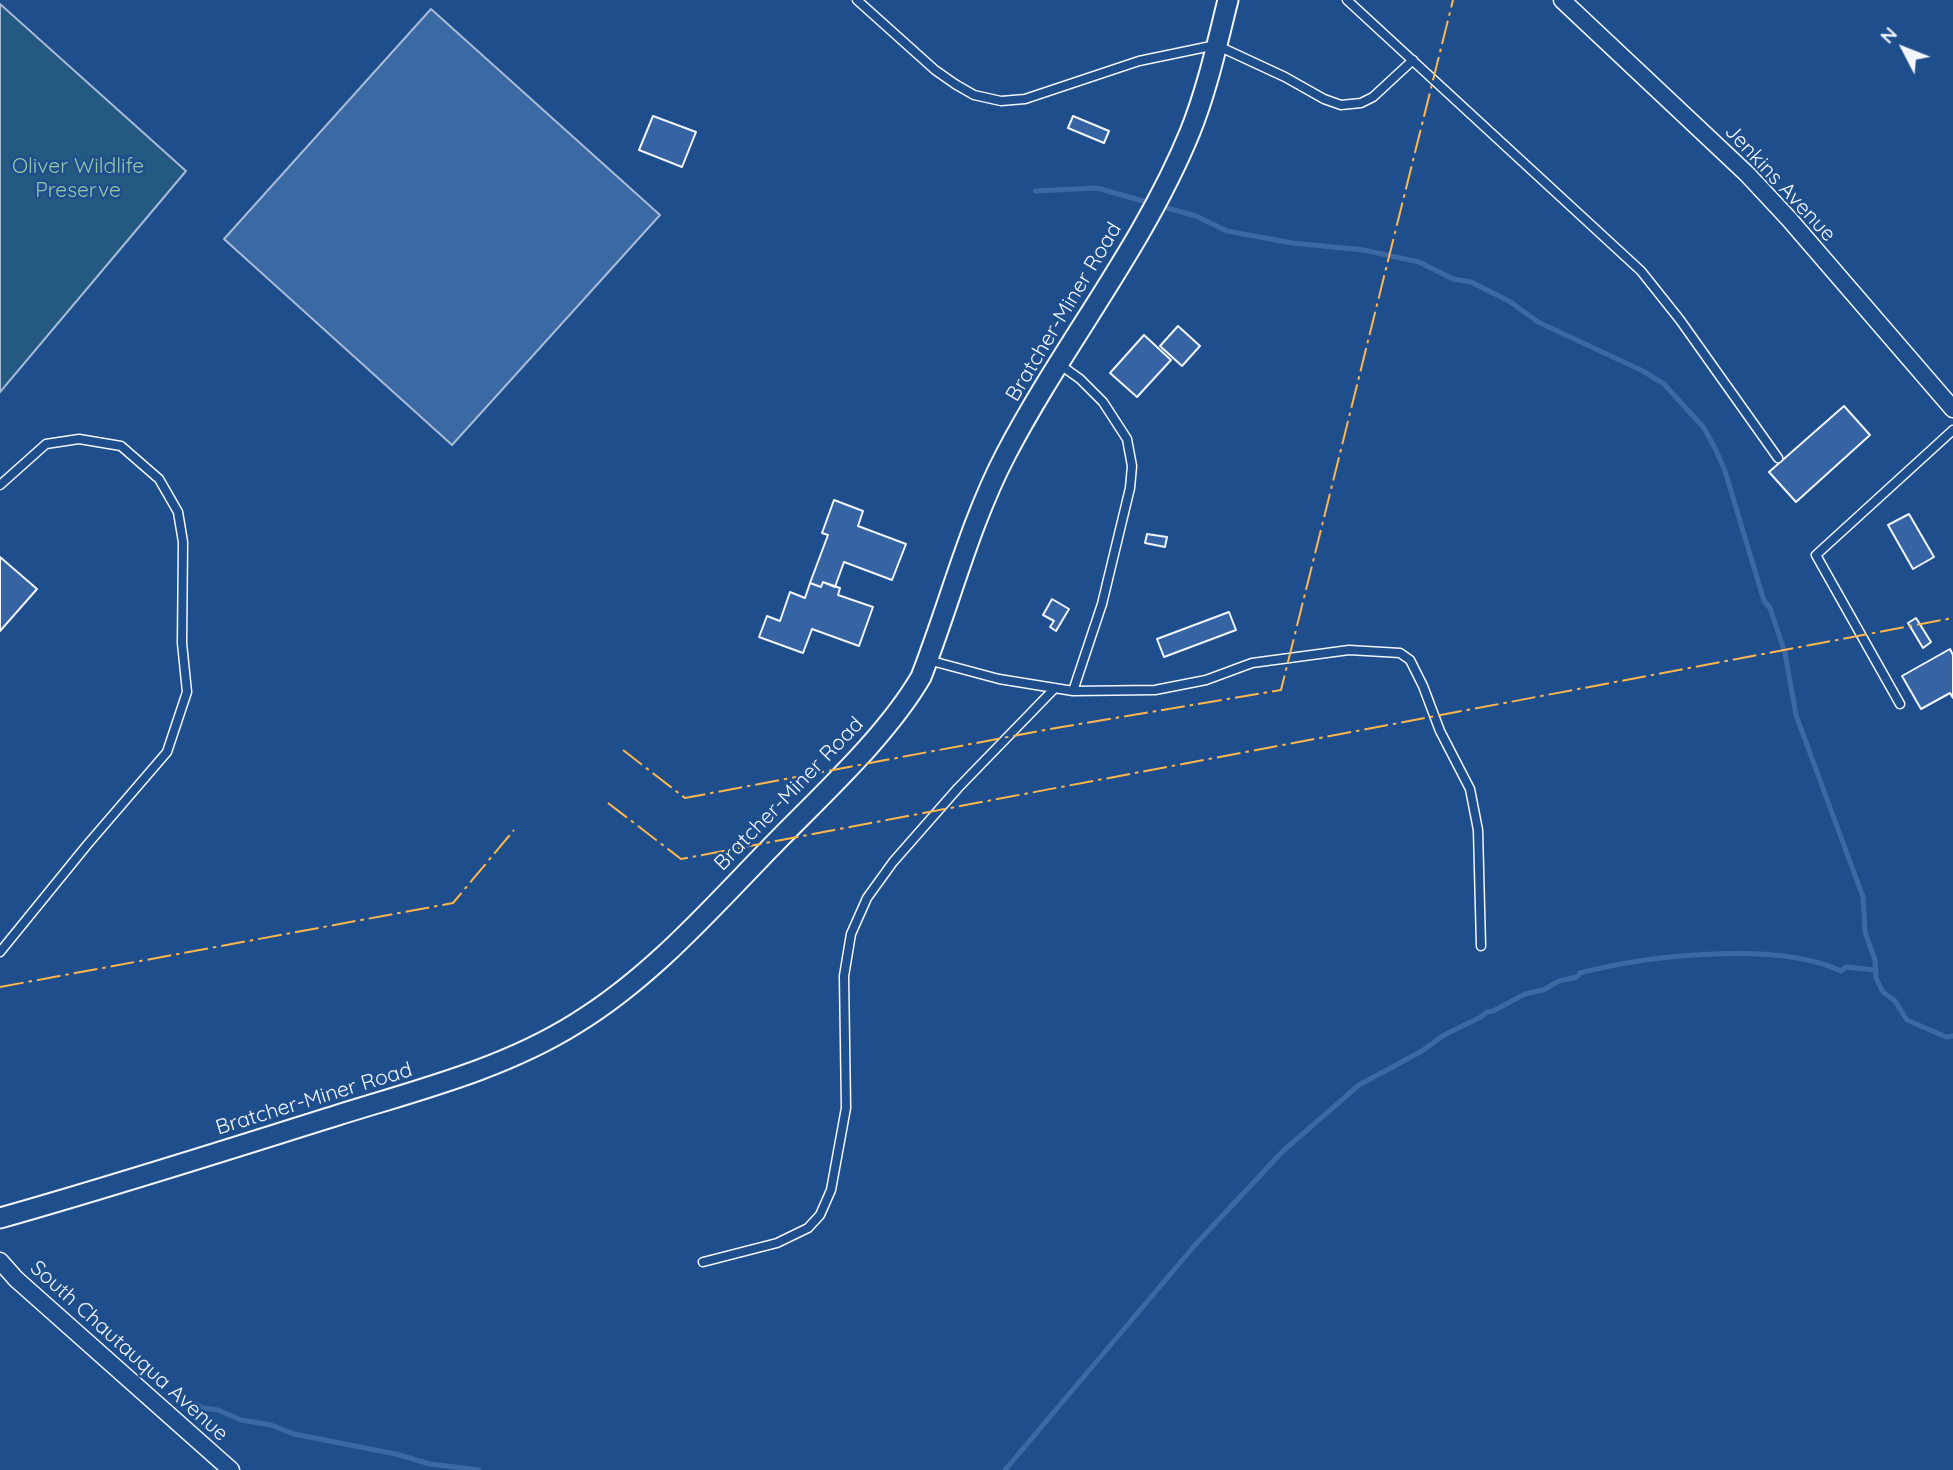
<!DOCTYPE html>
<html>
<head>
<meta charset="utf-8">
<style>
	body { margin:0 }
	#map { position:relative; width:1953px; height:1470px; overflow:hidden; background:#1f4e8c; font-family:Quicksand,sans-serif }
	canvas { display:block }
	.north { position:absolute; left:1869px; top:14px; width:70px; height:70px; -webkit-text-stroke:5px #1f4e8c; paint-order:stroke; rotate:312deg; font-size:19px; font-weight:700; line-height:28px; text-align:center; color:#f2f6ff }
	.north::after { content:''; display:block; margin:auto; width:24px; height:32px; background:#f2f6ff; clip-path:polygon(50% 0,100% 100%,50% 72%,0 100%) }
</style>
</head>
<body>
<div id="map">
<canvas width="1953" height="1470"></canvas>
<div class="north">N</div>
</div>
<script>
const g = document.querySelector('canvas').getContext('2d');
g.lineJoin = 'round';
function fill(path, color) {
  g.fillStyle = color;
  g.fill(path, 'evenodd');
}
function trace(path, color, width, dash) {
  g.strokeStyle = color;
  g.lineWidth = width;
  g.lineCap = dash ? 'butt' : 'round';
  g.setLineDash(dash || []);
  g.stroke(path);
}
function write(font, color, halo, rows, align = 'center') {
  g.font = font + ' Quicksand,sans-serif';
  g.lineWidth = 5;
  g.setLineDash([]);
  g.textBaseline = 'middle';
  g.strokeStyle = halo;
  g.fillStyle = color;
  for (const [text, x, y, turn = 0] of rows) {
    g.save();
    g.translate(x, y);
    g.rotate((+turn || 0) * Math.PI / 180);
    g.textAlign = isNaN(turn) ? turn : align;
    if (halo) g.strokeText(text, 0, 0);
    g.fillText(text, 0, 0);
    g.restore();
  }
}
const green = new Path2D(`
	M0,4L186,171L0,392Z`);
fill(green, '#245a82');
trace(green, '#a8bbd7', 2);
const water = new Path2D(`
	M431,9L660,215L452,445L224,239Z`);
fill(water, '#3b69a3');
trace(water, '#a8bbd7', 2);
trace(new Path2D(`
	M1035,191L1097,188L1150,203
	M1160,206L1196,216L1227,231L1292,243L1364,250L1419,262L1453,279L1471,282L1509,301L1538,322L1643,371L1664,384L1704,428L1716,450L1725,471L1764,601L1770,608L1785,653L1796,715L1863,897L1865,932L1875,960L1876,978L1883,992L1895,1001L1907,1020L1946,1037L1953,1036
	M183,1403L191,1402L202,1408L218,1410L241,1420L271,1425L294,1434L396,1454L430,1464L479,1470
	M1005,1470L1195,1245L1283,1151L1359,1085L1422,1051L1444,1035L1481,1017L1487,1012L1493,1011L1525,994L1543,990L1559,981L1577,977L1580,973C1649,955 1778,941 1841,971L1846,967L1875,970`), '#3b69a3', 5);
const building = new Path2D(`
	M653,116L696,132L682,167L639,150Z
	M1073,116L1109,131L1104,143L1068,128Z
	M1178,326L1200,346L1182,366L1160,346Z
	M1144,335L1171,360L1137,397L1110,373Z
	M1844,406L1870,435L1796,502L1769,472Z
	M834,500L863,511L858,526L906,544L892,580L844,562L835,587L823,582L821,587L810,583L828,535L822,533Z
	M1909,514L1934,557L1913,569L1888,525Z
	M1147,534L1167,537L1165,547L1145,543Z
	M0,557L37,589L0,631Z
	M823,582L840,588L838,595L873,607L859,646L812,629L803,653L759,637L767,616L780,621L790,592L805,598L810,583L821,587Z
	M1052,599L1069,609L1056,631L1050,627L1054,621L1043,615Z
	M1229,612L1236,630L1164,657L1157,639Z
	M1916,618L1931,642L1923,648L1908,623Z
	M1950,649L1953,655V698L1950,693L1921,709L1902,676Z`);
fill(building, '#3563a3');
trace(building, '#f2f6ff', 2);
const service = new Path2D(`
	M857,0L935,70L955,84L974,95L1001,101L1025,99L1139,61L1216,45L1285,77L1324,99L1341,105L1361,103L1373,97L1413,60
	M1347,0L1641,271L1680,320L1778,458
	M1059,364L1080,379L1103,402L1127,439L1132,466L1130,488L1102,604L1073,691
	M0,485L46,444L79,439L121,446L159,479L178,512L183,542L182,643L187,692L167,752L87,845L0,952
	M928,660L999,679L1073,691L1155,690L1206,680L1252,663L1349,650L1400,653L1410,660L1423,686L1440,731L1470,789L1478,830L1481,946
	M1900,704L1816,555L1953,430
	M703,1262L777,1243L808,1228L820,1215L831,1190L846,1108L844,976L851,934L867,898L893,862L958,788L1055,688`);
const minor = new Path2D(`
	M1562,0L1747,174L1789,219L1953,409
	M0,1261L16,1279L231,1470`);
const tertiary = new Path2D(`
	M0,1218C114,1186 226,1150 338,1115C418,1090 503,1069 575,1024C654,976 715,904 779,839C827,790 887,735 921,677C950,603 969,525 1006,454C1063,345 1143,247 1190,132C1207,90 1217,44 1228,0`);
trace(service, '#f2f6ff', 11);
trace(minor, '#f2f6ff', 19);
trace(tertiary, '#f2f6ff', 23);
trace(service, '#1f4e8c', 8);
trace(minor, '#1f4e8c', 16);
trace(tertiary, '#1f4e8c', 19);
trace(new Path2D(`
	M623,750L685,798L1050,729L1281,690L1453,0
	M608,803L681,859L1953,618
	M0,987L453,903L514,830`), '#ffb74d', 2, [24, 5, 3.5, 5]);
write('21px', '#97c8a6', '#1f4e8c', [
	["Oliver Wildlife",78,167],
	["Preserve",78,191]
]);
write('21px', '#f2f6ff', '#1f4e8c', [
	["Jenkins Avenue",1780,183,47],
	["Bratcher-Miner Road",1064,312,-59],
	["Bratcher-Miner Road",789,794,-46],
	["Bratcher-Miner Road",314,1099,-17],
	["South Chautauqua Avenue",129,1351,42]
]);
</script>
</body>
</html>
